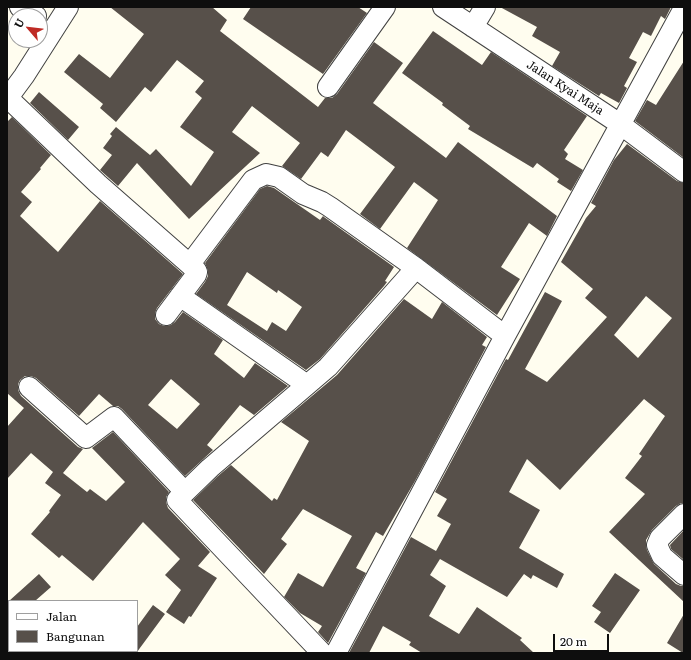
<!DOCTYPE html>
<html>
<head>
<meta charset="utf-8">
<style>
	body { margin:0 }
	#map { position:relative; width:691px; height:660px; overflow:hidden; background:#fffdef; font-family:Literata,serif }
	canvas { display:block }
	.frame { position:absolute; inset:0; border:8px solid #0e0e0e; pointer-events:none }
	.legend { position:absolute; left:8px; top:600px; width:130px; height:52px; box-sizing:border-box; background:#fff; border:1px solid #9f9f9f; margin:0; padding:5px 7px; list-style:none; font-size:12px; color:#0e0e0e }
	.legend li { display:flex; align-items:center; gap:8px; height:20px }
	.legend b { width:20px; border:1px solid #9f9f9f }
	.north { position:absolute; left:8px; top:8px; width:40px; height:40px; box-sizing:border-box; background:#fff; border:1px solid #9f9f9f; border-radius:50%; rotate:298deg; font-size:11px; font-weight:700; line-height:16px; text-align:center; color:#0e0e0e }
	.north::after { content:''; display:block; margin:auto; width:14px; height:18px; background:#bf2b25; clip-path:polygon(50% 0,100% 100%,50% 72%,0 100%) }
	.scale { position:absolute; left:553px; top:634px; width:56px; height:18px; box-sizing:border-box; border:2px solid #0e0e0e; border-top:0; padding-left:5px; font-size:12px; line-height:14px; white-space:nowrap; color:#0e0e0e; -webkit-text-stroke:3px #fff; paint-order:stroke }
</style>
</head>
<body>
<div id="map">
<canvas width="691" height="660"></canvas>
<div class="frame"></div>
<ul class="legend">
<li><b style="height:5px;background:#fff"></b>Jalan</li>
<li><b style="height:11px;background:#57504a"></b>Bangunan</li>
</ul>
<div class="north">U</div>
<div class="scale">20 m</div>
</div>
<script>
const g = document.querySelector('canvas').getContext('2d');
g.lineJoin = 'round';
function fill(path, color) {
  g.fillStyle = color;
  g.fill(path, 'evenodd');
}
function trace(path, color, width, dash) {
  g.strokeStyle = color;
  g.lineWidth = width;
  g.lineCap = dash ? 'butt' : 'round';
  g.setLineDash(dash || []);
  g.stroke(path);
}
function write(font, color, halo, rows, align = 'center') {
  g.font = font + ' Literata,serif';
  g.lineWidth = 4;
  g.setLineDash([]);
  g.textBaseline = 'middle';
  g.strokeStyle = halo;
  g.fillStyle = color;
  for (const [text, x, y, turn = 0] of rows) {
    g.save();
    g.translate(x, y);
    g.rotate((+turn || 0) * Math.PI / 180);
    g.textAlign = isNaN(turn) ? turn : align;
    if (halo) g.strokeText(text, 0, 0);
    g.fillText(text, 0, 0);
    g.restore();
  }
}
fill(new Path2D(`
	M110,7H212L227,20L220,31L318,107L325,98H332L337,94L374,42L403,63L373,103L446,158L458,142L557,216L547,236L529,223L501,267L520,279L497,315L407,248L438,200L414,182L380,229L360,214L395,167L346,130L328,157L321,152L301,179L282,166L300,143L252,106L232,132L260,153L189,219L137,163L118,186L100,170L112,155L103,148L112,136L110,134L116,127L150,155L156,149L191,186L214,152L180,127L202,98L195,92L204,81L177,60L151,92L145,87L116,122L100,108L103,104L64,72L79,54L110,78L144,34Z
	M251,7H358L367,13L323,74L243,19Z
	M500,7H671L665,19L661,16L651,36L643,32L629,58L637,62L624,86L627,88L619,103L601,93L599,96L552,66L560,52L532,36L537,27Z
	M433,31L482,65L491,52L587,116L564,150L568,154L565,159L583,170L571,191L557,182L559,179L537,163L533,168L468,129L470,126L442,105L443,103L402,73Z
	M684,61V158L635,121L647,100L656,105Z
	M39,92L79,127L68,140L30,103Z
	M12,117L51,155L40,168L41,169L21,192L32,202L20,216L58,252L100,201L183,274L157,308L155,313V319L159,324L164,326L171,325L175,322L183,312L223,340L214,354L244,378L255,363L288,386L254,415L240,405L207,445L213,450L185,476L122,409L118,406H113L99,394L79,416L36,378L31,376H25L20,380L18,384V390L21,396L78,447L83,449L63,473L87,492L90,489L106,501L125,482L92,448L113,432L169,492L166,497V502L168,508L210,552L198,566L217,578L191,617L189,616L184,624L166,612L181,590L165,575L180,559L143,522L121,548L93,581L62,555L59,558L31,534L50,512L49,511L61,495L45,483L53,472L31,453L7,479V427L24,408L7,393V122ZM171,379L200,404L177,429L148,405Z
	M627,144L677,181L684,183V503H681L676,506L652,530L646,540V545L647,550L654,564L676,584L681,586H684V602L609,532L645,494L625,478L642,456L639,454L665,416L644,399L560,490L527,459L509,492L540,510L519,548L564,574L557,588L533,575L531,579L524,574L507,597L440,559L430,575L446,586L429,616L459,634L477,607L522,638L520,640L534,653H422L409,645L411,642L383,626L369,653H349L411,537L436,551L451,524L437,516L447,499L435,492L506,359L508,360L545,292L562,301L525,369L547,382L607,317L585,298L593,289L561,262L586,218L596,206L591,203L614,160ZM646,296L672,318L638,358L614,335Z
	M267,186L274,188L320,220L323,216L324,217L394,267L385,281L387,282L384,286L320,359L306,370L196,294L205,282L208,276V271L205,263L260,189ZM247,272L277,293L278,290L302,307L286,331L272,322L267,331L227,305Z
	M404,299L432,319L442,302L487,337L482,345L486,347L415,481L383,536L376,532L356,568L366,573L328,643L318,632L322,626L300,613L284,597L298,573L323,587L352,536L303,509L281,539L287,544L264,574L193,500L218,476L231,465L272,501L274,498L277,500L309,441L281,422L337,375Z
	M684,530V560L671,549L670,545Z
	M615,573L640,590L610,633L594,622L601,612L592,606Z
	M39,574L51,587L35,601H9Z
	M153,605L165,614L137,652V627Z
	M684,614V653H683L667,643Z`), '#57504a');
const minor = new Path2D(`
	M20,7L36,16
	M443,7L620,124L684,172
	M473,27L485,7
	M328,87L385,7
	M8,98L98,184L196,270L197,272L196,275L166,315
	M7,99L24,76L68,7
	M190,264L253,180L266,174L279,177L303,194L322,202L330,207L416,268L505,336
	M180,296L307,385
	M29,387L86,438L114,417L185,492
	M684,514L660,538L657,545L662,556L684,575
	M322,653L177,500L210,468L328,367L416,268
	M336,653L505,336L684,8`);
trace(minor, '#414141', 22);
trace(minor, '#fff', 20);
write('12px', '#0e0e0e', '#fff', [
	["Jalan Kyai Maja",565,88,33]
]);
</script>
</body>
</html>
